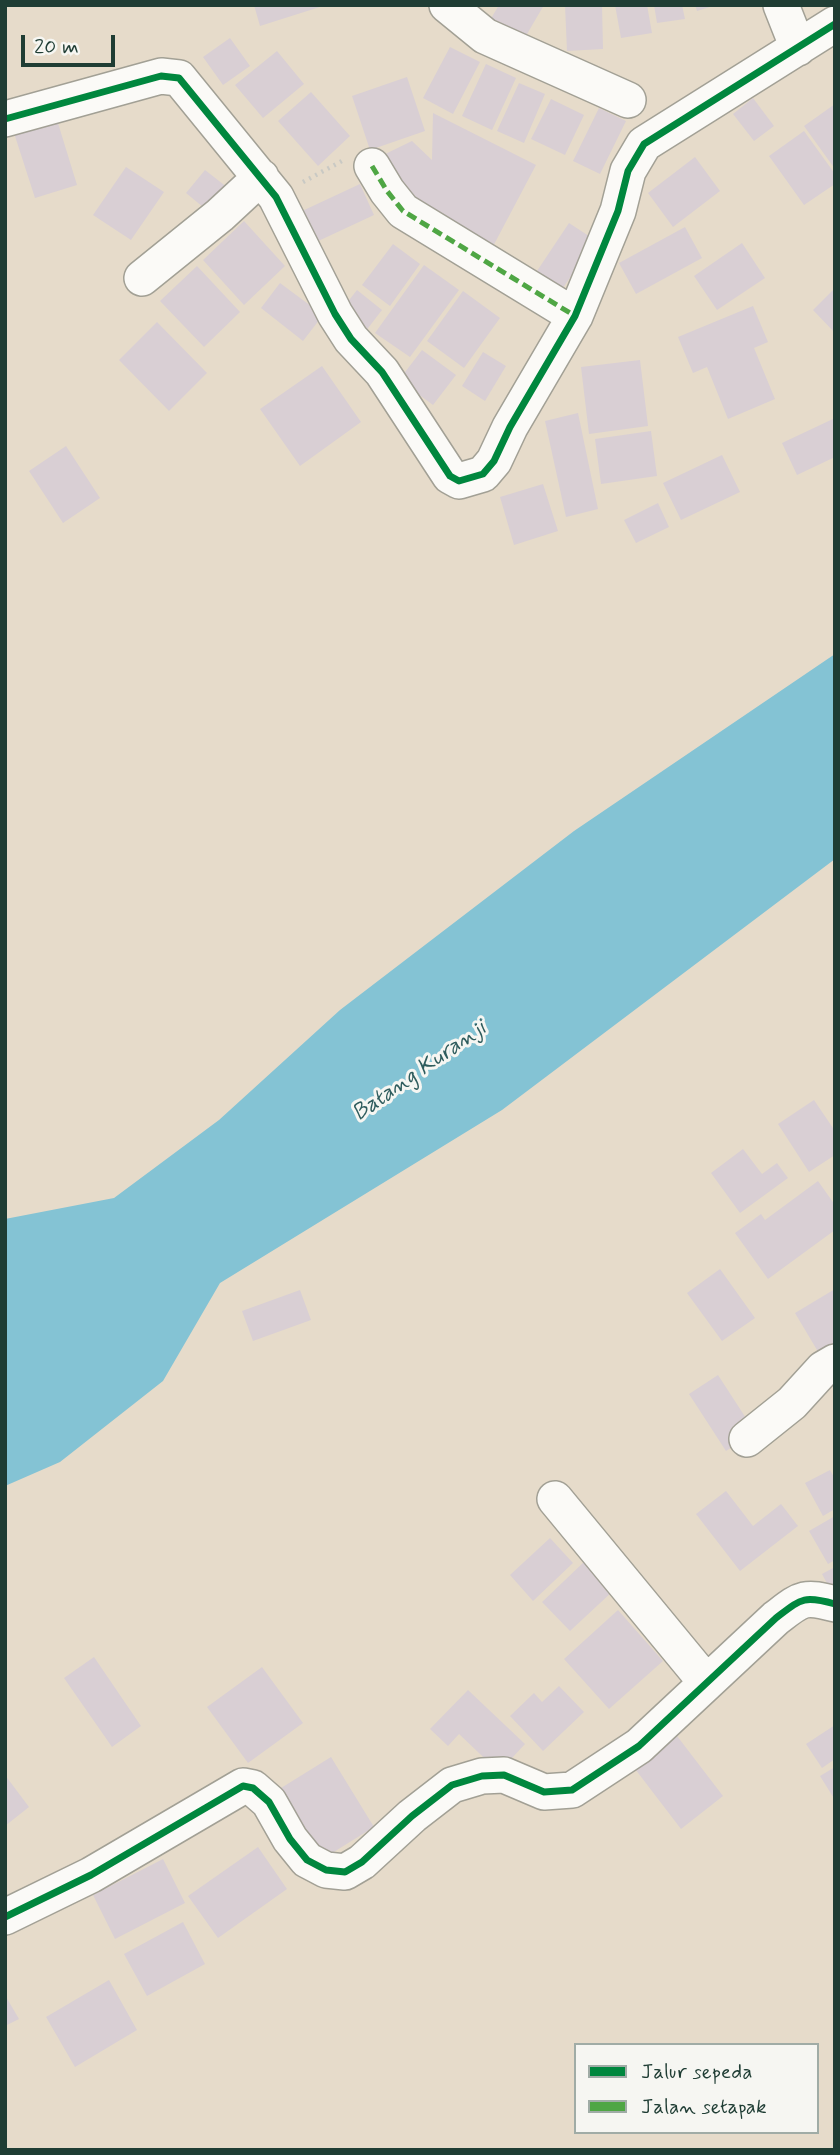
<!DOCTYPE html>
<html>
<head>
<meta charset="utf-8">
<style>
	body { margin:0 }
	#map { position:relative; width:840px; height:2155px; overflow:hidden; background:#e6dbca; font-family:Mynerve,sans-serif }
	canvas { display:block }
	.frame { position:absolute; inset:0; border:7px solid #1f3d34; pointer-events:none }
	.legend { position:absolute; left:574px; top:2043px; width:245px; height:91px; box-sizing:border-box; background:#f6f6f2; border:2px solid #a0aca6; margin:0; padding:9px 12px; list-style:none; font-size:21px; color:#1f3d34 }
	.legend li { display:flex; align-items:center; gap:14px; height:35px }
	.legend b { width:35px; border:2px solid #a0aca6 }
	.scale { position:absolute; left:21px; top:35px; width:94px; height:32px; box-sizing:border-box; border:4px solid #1f3d34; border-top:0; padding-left:9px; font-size:21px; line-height:24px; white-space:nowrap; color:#1f3d34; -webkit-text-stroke:5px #f6f6f2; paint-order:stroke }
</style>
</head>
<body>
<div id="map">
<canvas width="840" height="2155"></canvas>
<div class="frame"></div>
<ul class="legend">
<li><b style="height:9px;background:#00873e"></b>Jalur sepeda</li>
<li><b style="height:9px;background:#4fa644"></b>Jalan setapak</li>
</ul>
<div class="scale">20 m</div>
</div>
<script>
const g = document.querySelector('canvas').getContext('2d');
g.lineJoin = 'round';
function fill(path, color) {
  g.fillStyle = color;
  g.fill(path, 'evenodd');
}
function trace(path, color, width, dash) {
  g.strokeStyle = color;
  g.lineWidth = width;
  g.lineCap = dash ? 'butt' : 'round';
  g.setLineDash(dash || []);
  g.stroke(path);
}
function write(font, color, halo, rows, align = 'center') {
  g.font = font + ' Mynerve,sans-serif';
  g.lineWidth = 6;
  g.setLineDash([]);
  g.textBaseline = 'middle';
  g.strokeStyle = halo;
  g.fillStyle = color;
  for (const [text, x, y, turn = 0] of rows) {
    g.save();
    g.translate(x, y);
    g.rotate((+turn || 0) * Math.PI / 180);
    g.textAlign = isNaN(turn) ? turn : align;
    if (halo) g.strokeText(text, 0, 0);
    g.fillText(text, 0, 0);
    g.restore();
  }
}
fill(new Path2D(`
	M835,654V859L502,1110L220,1283L163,1381L60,1462L5,1486V1219L114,1198L219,1120L340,1010L574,831Z`), '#84c3d4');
fill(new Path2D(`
	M254,5H323V6L260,26Z
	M499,5H544L520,46L486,27Z
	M565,5H602L603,49L567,51Z
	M615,5H647L652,33L621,38Z
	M654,5H682L685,19L657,23Z
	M695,5H713V6L697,11Z
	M230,38L250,66L223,85L203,57Z
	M450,47L480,62L453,114L423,98Z
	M277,51L304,84L263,118L235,85Z
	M486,64L516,78L492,130L462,116Z
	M407,77L425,131L370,150L352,96Z
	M519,83L545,94L524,143L497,131Z
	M311,92L350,136L318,166L278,121Z
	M753,98L774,126L754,141L733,114Z
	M551,99L584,115L565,155L531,139Z
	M835,104V169L804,126Z
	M599,108L626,121L600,174L573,161Z
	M433,113L536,165L490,252L429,221L377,158L412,141L432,160Z
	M57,120L77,185L35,198L14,133Z
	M804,131L835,174V184L804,205L769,156Z
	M695,157L720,191L673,227L648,193Z
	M126,167L164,192L131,240L93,215Z
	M205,170L228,188L209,212L186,193Z
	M360,184L374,215L314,243L300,212Z
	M244,221L285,266L244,305L203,260Z
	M569,223L595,240L563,288L537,271Z
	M685,227L702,258L636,294L619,263Z
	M742,243L765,278L717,310L694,276Z
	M393,244L420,264L390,306L362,285Z
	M424,265L459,290L410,357L375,333Z
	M197,266L240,312L204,347L160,301Z
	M280,283L323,315L303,341L261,308Z
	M835,288V333L813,310Z
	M357,290L382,310L365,332L339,313Z
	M463,291L500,318L464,368L427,341Z
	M753,306L768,342L754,348L775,399L728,419L707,367L693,373L678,337Z
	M157,322L207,373L169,411L119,360Z
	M422,350L456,375L433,405L399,380Z
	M483,352L506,366L485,401L462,386Z
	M640,360L648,426L589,434L581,367Z
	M322,366L361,422L300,466L260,409Z
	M578,413L598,509L566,517L545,421Z
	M835,418V457L797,475L782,443Z
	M651,431L657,476L601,484L595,439Z
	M66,446L100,498L63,523L29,471Z
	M722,455L740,492L681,520L663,483Z
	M543,484L558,531L514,545L500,497Z
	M658,503L669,527L636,543L624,520Z
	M814,1100L835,1131V1155L809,1172L778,1124Z
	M743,1149L762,1174L777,1163L788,1178L740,1213L711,1173Z
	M818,1181L835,1205V1230L768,1279L735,1233L761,1214L765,1220Z
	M720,1269L755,1318L722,1341L687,1293Z
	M835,1289V1346L820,1355L795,1313Z
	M300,1290L311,1320L253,1341L242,1311Z
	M718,1375L755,1432L726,1451L689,1394Z
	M830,1470L835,1479V1509L823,1516L805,1483Z
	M726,1491L753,1526L781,1504L798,1526L740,1571L696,1514Z
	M835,1516V1560L828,1564L809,1531Z
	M550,1538L573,1563L533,1601L510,1575Z
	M585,1561L613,1591L570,1631L542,1602Z
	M835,1567V1598L822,1574Z
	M618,1610L663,1661L609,1709L564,1659Z
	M94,1657L141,1726L112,1747L64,1678Z
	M262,1667L303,1723L248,1763L207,1707Z
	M559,1686L584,1712L543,1751L510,1716L534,1693L542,1702Z
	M468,1690L525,1744L499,1772L459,1734L448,1746L430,1729Z
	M835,1725V1759L822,1768L806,1744Z
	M674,1732L723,1796L681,1829L632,1765Z
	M331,1757L374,1827L316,1863L273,1793Z
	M835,1767V1800L820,1776Z
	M5,1775L29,1807L5,1826Z
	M258,1847L287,1889L218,1938L188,1896Z
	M163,1859L185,1903L115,1939L93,1895Z
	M183,1922L205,1964L147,1996L124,1954Z
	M109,1980L137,2030L75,2067L46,2017Z
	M5,1995L19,2019L5,2026Z`), '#d9cfd4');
const minor = new Path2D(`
	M447,5L485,36L628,100
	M781,5L798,48
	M5,119L161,76L179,78L276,197L335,314L351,339L382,372L450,476L459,481L483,474L494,461L510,427L575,316L618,211L628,171L644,144L835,24
	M372,166L387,191L403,211L575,316
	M142,278L220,215L261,177
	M747,1439L792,1403L823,1369L835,1362
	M555,1499L706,1682
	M5,1917L91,1875L243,1786L253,1788L269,1802L290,1839L307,1860L326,1870L345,1872L362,1862L412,1816L452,1785L482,1776L504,1775L544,1792L572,1790L639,1746L776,1618C801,1599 803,1595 835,1604`);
trace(minor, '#a2a095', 38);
trace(new Path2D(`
	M303,182L342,161`), '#c9c9c4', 4.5, [2, 5]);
trace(minor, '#fbfaf7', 35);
trace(new Path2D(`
	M372,166L387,191L403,211L575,316`), '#4fa644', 5, [10, 5]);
trace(new Path2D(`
	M5,119L161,76L179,78L276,197L335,314L351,339L382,372L450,476L459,481L483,474L494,461L510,427L575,316L618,211L628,171L644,144L835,24
	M5,1917L91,1875L243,1786L253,1788L269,1802L290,1839L307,1860L326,1870L345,1872L362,1862L412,1816L452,1785L482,1776L504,1775L544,1792L572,1790L639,1746L776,1618C801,1599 803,1595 835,1604`), '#00873e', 7);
write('italic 23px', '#2e5c5d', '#f6f6f2', [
	["Batang Kuranji",420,1072,-35]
]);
</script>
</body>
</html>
